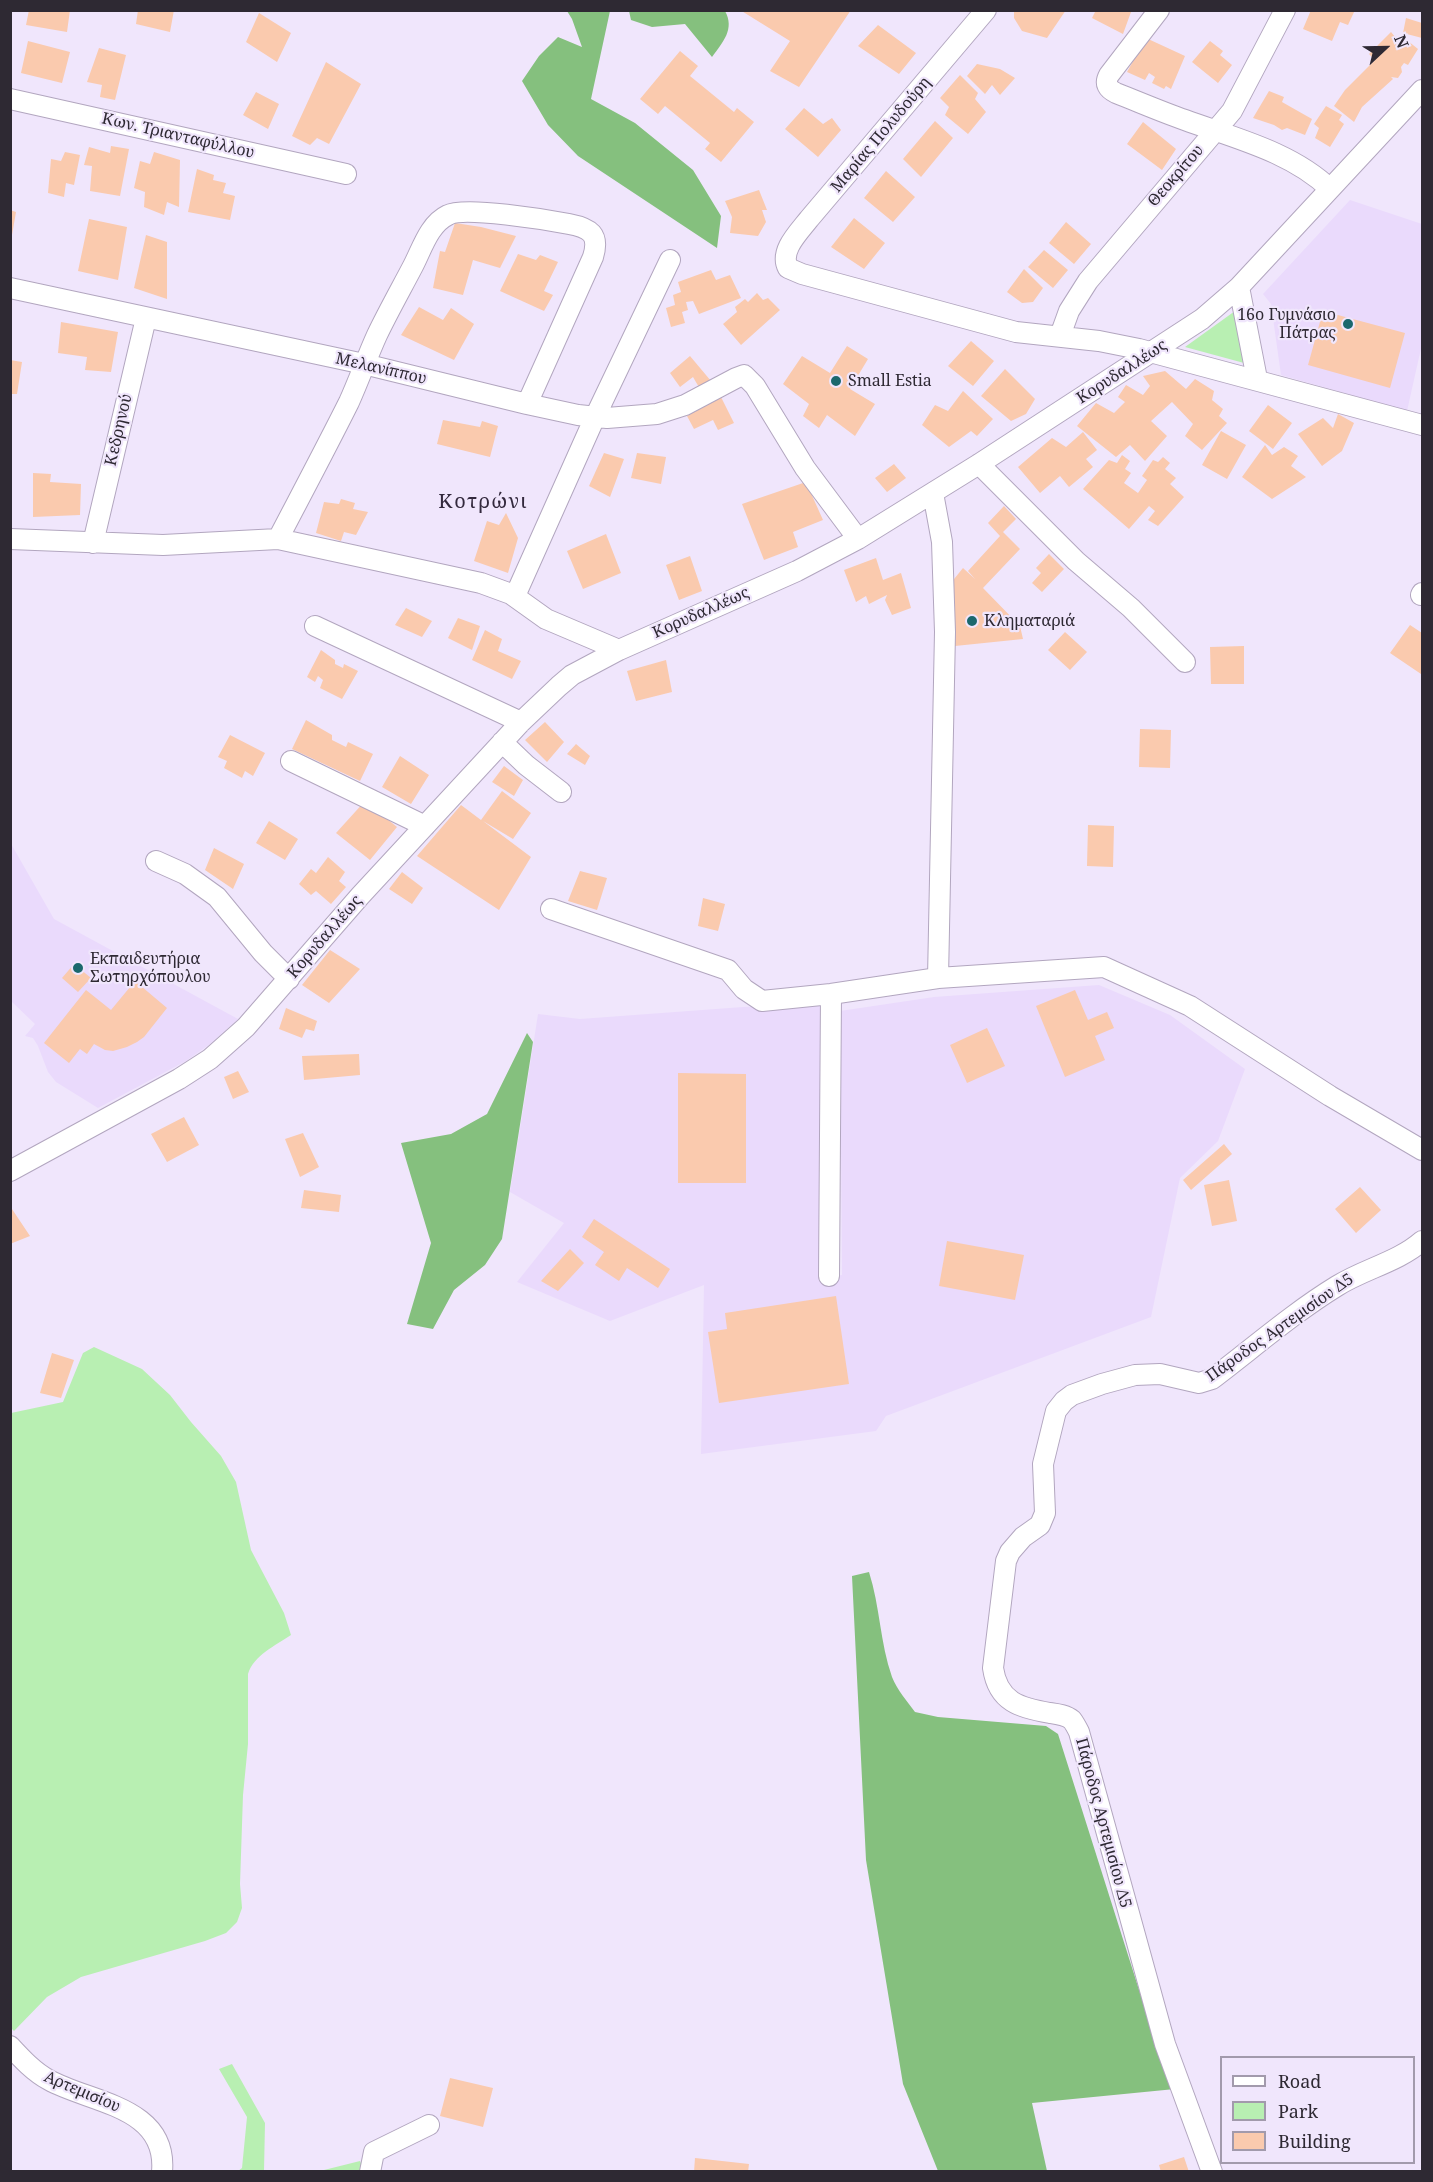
<!DOCTYPE html>
<html>
<head>
<meta charset="utf-8">
<style>
	body { margin:0 }
	#map { position:relative; width:1433px; height:2182px; overflow:hidden; background:#f0e6fc; font-family:"Noto Serif",serif }
	canvas { display:block }
	.frame { position:absolute; inset:0; border:12px solid #2e2933; pointer-events:none }
	.legend { position:absolute; left:1220px; top:2056px; width:195px; height:108px; box-sizing:border-box; background:#f0e6fc; border:2px solid #a29aac; margin:0; padding:8px 10px; list-style:none; font-size:18px; color:#2e2933 }
	.legend li { display:flex; align-items:center; gap:12px; height:30px }
	.legend b { width:30px; border:2px solid #a29aac }
	.north { position:absolute; left:1355px; top:18px; width:60px; height:60px; -webkit-text-stroke:4px #f0e6fc; paint-order:stroke; rotate:68deg; font-size:16px; font-weight:700; line-height:24px; text-align:center; color:#2e2933 }
	.north::after { content:''; display:block; margin:auto; width:21px; height:27px; background:#2e2933; clip-path:polygon(50% 0,100% 100%,50% 72%,0 100%) }
</style>
</head>
<body>
<div id="map">
<canvas width="1433" height="2182"></canvas>
<div class="frame"></div>
<ul class="legend">
<li><b style="height:8px;background:#fff"></b>Road</li>
<li><b style="height:16px;background:#b8efb2"></b>Park</li>
<li><b style="height:16px;background:#facaae"></b>Building</li>
</ul>
<div class="north">N</div>
</div>
<script>
const g = document.querySelector('canvas').getContext('2d');
g.lineJoin = 'round';
function fill(path, color) {
  g.fillStyle = color;
  g.fill(path, 'evenodd');
}
function trace(path, color, width, dash) {
  g.strokeStyle = color;
  g.lineWidth = width;
  g.lineCap = dash ? 'butt' : 'round';
  g.setLineDash(dash || []);
  g.stroke(path);
}
function write(font, color, halo, rows, align = 'center') {
  g.font = font + ' "Noto Serif",serif';
  g.lineWidth = 4.5;
  g.setLineDash([]);
  g.textBaseline = 'middle';
  g.strokeStyle = halo;
  g.fillStyle = color;
  for (const [text, x, y, turn = 0] of rows) {
    g.save();
    g.translate(x, y);
    g.rotate((+turn || 0) * Math.PI / 180);
    g.textAlign = isNaN(turn) ? turn : align;
    if (halo) g.strokeText(text, 0, 0);
    g.fillText(text, 0, 0);
    g.restore();
  }
}
fill(new Path2D(`
	M1350,200L1422,224V344L1407,411L1281,375L1271,304L1263,294Z
	M10,842L54,919L238,1019L210,1044L186,1061L98,1108L56,1082L48,1072L38,1046L33,1038L25,1036L35,1024L11,1001Z
	M1099,985L1170,1015L1245,1069L1218,1141L1180,1178L1151,1317L886,1416L876,1431L701,1454L704,1285L610,1321L517,1282L564,1223L510,1192L538,1014L580,1019L743,1007L823,1004L821,1277L842,1275L840,1011L934,997Z`), '#eadafc');
fill(new Path2D(`
	M1235,311L1244,363L1185,347Z
	M94,1347L142,1369L170,1395L191,1422L221,1456L236,1482L251,1550L284,1613L291,1635C275,1646 254,1655 248,1674V1744L243,1795L240,1884L242,1908L237,1922L226,1933L205,1941L81,1977L47,1997L14,2031L10,2027L11,1413L63,1402L83,1353Z
	M232,2064L265,2123L264,2171H238L242,2168L247,2117L219,2069Z
	M360,2161L364,2171L316,2172Z`), '#b8efb2');
fill(new Path2D(`
	M567,11H610L591,99L635,123L693,170L721,216L717,248L578,156L548,125L522,81L539,56L558,37L582,47L572,19Z
	M629,11H725C735,29 723,42 712,57L685,24L652,27L631,20Z
	M527,1033L533,1042L502,1239L485,1265L454,1290L433,1329L407,1324L431,1243L401,1143L451,1134L487,1114Z
	M869,1572C880,1606 880,1643 892,1677C897,1690 908,1702 915,1712L938,1717L1046,1726L1058,1734L1147,2015L1175,2089L1032,2103L1047,2171H938L903,2084L866,1860L852,1576Z`), '#85c07e');
fill(new Path2D(`
	M29,10H70L67,32L26,25Z
	M138,10H174L170,32L136,24Z
	M740,10H851L799,87L770,71L790,41Z
	M1014,10H1066L1047,38L1022,31L1014,18Z
	M1096,10L1131,12L1123,34L1092,18Z
	M1311,10H1355L1348,25L1340,22L1332,41L1303,29Z
	M259,13L291,33L277,62L246,42Z
	M1406,18L1422,23V38L1403,33Z
	M878,25L916,53L899,74L858,46Z
	M1391,32L1396,38L1408,41L1418,49L1408,65L1404,63L1401,67L1402,72L1398,78L1391,77L1393,79L1362,107L1354,122L1334,106L1345,90L1375,60L1369,54Z
	M1146,38L1185,56L1171,89L1166,86L1164,89L1152,83L1155,77L1149,73L1145,80L1127,72Z
	M28,41L70,52L62,83L21,73Z
	M1210,41L1223,51L1220,55L1232,65L1218,83L1192,62Z
	M99,48L126,55L115,100L100,97L102,85L87,82Z
	M680,51L698,66L690,76L734,112L737,108L754,122L721,162L705,149L710,143L665,106L658,114L640,99Z
	M326,62L361,84L329,144L317,138L310,145L292,136Z
	M977,64L1000,69L1015,78L1000,95L992,85L985,94L967,76Z
	M960,75L978,93L975,99L986,112L968,134L945,115L949,107L940,98Z
	M1269,91L1284,97L1282,102L1312,119L1305,135L1287,128L1282,130L1274,125L1253,118Z
	M256,92L279,104L268,129L243,115Z
	M1326,106L1342,115L1339,120L1344,124L1330,147L1315,138L1319,128L1314,124Z
	M804,108L823,124L832,118L841,130L818,157L785,129Z
	M935,121L953,138L921,177L903,159Z
	M1143,122L1176,149L1162,170L1127,144Z
	M111,146L129,149L120,196L90,191L92,166L84,165L89,147L110,153Z
	M65,152L80,155L74,185L66,183L64,197L48,193L51,159L61,161Z
	M154,152L180,160L179,207L167,202L164,215L144,207L145,192L134,188L140,161L150,164Z
	M197,169L214,175L213,180L226,183L223,193L235,196L230,220L188,212Z
	M886,171L915,197L893,222L864,198Z
	M759,190L767,210H762L766,222L758,236L730,233L732,217L725,201Z
	M10,210L16,212L12,235H10Z
	M854,218L885,243L864,269L831,247Z
	M89,219L127,227L118,280L78,271Z
	M1066,222L1091,244L1074,264L1049,243Z
	M455,223L481,227L516,236L500,268L473,260L463,295L433,288L440,251L445,252Z
	M146,235L167,242V299L134,288Z
	M1044,250L1068,270L1053,288L1028,267Z
	M518,254L536,260L540,255L558,262L544,291L553,295L544,311L500,291Z
	M1024,269L1043,288L1033,302L1022,303L1007,292Z
	M711,270L716,280L730,275L741,298L699,314L693,301L686,302L688,310L682,312L685,323L671,327L666,308L675,305L673,295L681,292L678,282Z
	M757,293L763,300L768,298L780,310L741,345L723,324L737,312L735,307L745,299L748,302Z
	M419,307L443,320L451,308L474,324L454,360L401,335Z
	M1323,311L1405,333L1390,388L1308,365Z
	M61,322L118,332L111,372L85,370L87,357L58,353Z
	M971,341L994,361L973,386L948,366Z
	M847,346L868,359L850,389L875,404L855,436L827,415L819,428L803,416L809,404L783,384L802,356L830,373Z
	M690,356L711,381L700,389L693,377L680,387L670,373Z
	M10,360L22,362L17,394H10Z
	M1005,369L1035,399L1026,414L1011,421L981,396Z
	M1165,371L1186,389L1195,379L1214,391L1212,400L1223,409L1219,416L1227,423L1202,450L1185,436L1193,424L1172,402L1151,421L1167,436L1145,461L1130,445L1116,457L1077,426L1096,403L1114,413L1125,402L1118,397L1126,385L1143,395L1150,386L1143,376Z
	M963,391L993,419L977,436L971,431L949,447L922,425L935,405L948,411Z
	M721,397L734,423L718,430L713,420L694,429L687,416Z
	M1268,405L1292,423L1273,449L1249,431Z
	M1338,414L1354,423L1342,451L1322,466L1298,434L1323,418L1333,428Z
	M443,420L480,427L482,421L498,426L490,457L437,444Z
	M1221,431L1246,445L1227,479L1202,465Z
	M1083,432L1097,450L1086,459L1093,467L1069,487L1060,476L1040,493L1018,467L1052,438L1066,447Z
	M1265,445L1272,455L1284,447L1298,456L1291,466L1306,477L1272,499L1242,477Z
	M604,453L624,459L610,497L589,486Z
	M637,453L666,457L661,484L631,478Z
	M1122,455L1130,461L1125,469L1131,473L1124,483L1138,493L1147,480L1142,476L1153,460L1158,462L1163,457L1170,463L1165,469L1176,478L1170,484L1184,497L1158,526L1148,520L1155,511L1149,506L1129,529L1083,489L1109,460L1117,463Z
	M894,464L906,478L887,492L875,478Z
	M33,473L51,474L50,482L81,484L80,515L33,517Z
	M806,482L823,520L793,532L798,547L764,560L742,504Z
	M341,499L355,503L353,509L368,512L356,535L344,532L341,541L316,533L324,502L339,504Z
	M1004,506L1016,519L1003,532L1020,549L983,588L1020,626L1023,639L955,646L950,584L963,568L975,579L968,571L1000,536L988,523Z
	M506,513L518,538L508,573L474,561L487,521L499,525Z
	M606,534L621,573L583,589L567,551Z
	M1049,554L1064,569L1042,592L1032,583L1041,573L1036,568Z
	M690,556L702,591L679,600L666,565Z
	M876,558L883,580L901,573L911,608L892,615L885,600L887,595L869,604L866,596L856,602L844,570Z
	M406,608L432,621L422,637L395,625Z
	M458,618L480,626L472,650L448,638Z
	M1410,625L1422,633V672L1421,674L1390,653Z
	M485,630L502,639L498,651L521,661L512,679L472,660Z
	M1065,632L1087,652L1070,670L1048,650Z
	M1244,646V684H1211L1210,647Z
	M321,650L335,660V664L343,668L344,664L358,671L342,699L320,688L323,680L318,676L315,682L307,677Z
	M666,660L672,692L636,701L627,671Z
	M306,720L332,735V740L346,747L348,742L373,754L360,781L292,749Z
	M545,722L564,742L547,762L525,740Z
	M1140,729L1171,730L1170,768L1139,767Z
	M230,735L265,753L253,776L245,771L242,778L224,768L227,761L218,757Z
	M576,744L590,756L585,765L567,754Z
	M400,756L429,775L411,804L382,787Z
	M504,766L523,780L514,796L492,782Z
	M502,791L531,813L513,839L483,821L531,857L499,910L417,856L461,805L481,820Z
	M365,801L397,827L370,860L336,833Z
	M269,821L298,839L285,860L256,843Z
	M1088,825L1114,826L1113,867L1087,866Z
	M214,848L244,864L233,889L205,870Z
	M328,857L345,872L339,881L346,887L331,904L316,891L311,895L299,884L311,869L316,873Z
	M580,871L607,878L597,910L568,901Z
	M402,872L423,888L412,904L389,889Z
	M703,898L725,904L718,931L698,926Z
	M330,950L360,969L329,1003L302,985Z
	M74,964L91,978L78,992L62,978Z
	M135,981L167,1008L144,1037L137,1042L127,1047L113,1051L105,1050L94,1044L87,1054L80,1049L69,1063L44,1043L86,990L111,1010Z
	M1075,990L1088,1020L1107,1012L1114,1028L1095,1036L1105,1060L1065,1077L1036,1006Z
	M286,1008L317,1021L314,1031L306,1029L302,1038L279,1029Z
	M987,1028L1005,1066L967,1083L950,1045Z
	M359,1054L360,1075L304,1080L302,1056Z
	M238,1071L249,1092L233,1099L224,1077Z
	M678,1073L746,1074V1183H678Z
	M184,1117L199,1145L167,1162L151,1134Z
	M303,1133L319,1167L300,1177L285,1139Z
	M1224,1144L1232,1154L1191,1190L1183,1180Z
	M1229,1180L1237,1221L1212,1226L1204,1185Z
	M1360,1187L1381,1210L1356,1233L1335,1209Z
	M304,1190L341,1195L339,1212L301,1208Z
	M10,1206L30,1236L10,1244Z
	M594,1219L670,1269L658,1288L627,1268L619,1281L595,1265L604,1252L582,1237Z
	M947,1241L1024,1255L1015,1300L939,1286Z
	M570,1249L584,1263L558,1291L541,1281Z
	M836,1296L849,1384L719,1403L708,1332L727,1329L725,1313Z
	M52,1353L74,1360L61,1398L40,1393Z
	M450,2078L493,2088L483,2127L440,2116Z
	M1184,2157L1189,2172H1161L1159,2165Z
	M695,2158L749,2164L748,2172H694Z`), '#facaae');
const street = new Path2D(`
	M986,10L809,219C799,232 779,251 788,268L802,274L1016,332L1099,341L1139,349L1422,425
	M1159,10L1109,75C1104,84 1108,89 1116,93C1139,102 1162,112 1185,120C1234,138 1292,152 1330,189
	M10,99L346,174
	M1239,287L1257,379
	M10,288L364,364L527,404L578,415L607,418L657,414L685,405L736,378L744,375L755,386L805,468L858,539
	M1060,336L1069,311L1088,281L1232,111L1285,10
	M979,464L1076,561L1131,608L1185,662
	M933,493L942,542L945,632L938,978
	M10,539L163,545L278,539L481,583L511,594L546,619L619,650
	M278,539C302,493 326,448 349,402C359,380 367,357 377,335C388,312 401,289 413,266C422,249 429,224 448,215C464,206 548,220 569,224C590,228 600,234 593,257L527,404
	M93,543L146,318
	M1421,595L1422,593
	M515,596L595,417L670,260
	M315,626L521,722
	M502,742L526,765L561,792
	M291,761L425,826
	M156,861L185,874L217,897L263,953L289,979
	M551,909L728,970L744,989L762,1001L831,994L938,978L1104,967L1190,1006L1330,1096L1422,1150
	M10,1171L179,1079L210,1059L246,1027L360,896L521,722L559,686L572,675L619,650L797,571L858,539L979,464L1202,319L1239,287L1422,90
	M829,1276L831,994
	M10,2046C22,2059 34,2072 49,2080C90,2103 168,2106 162,2172
	M370,2172L374,2152L429,2125
	M1212,2172L1165,2044L1079,1732C1077,1728 1075,1724 1072,1720C1066,1715 1057,1714 1050,1713C1020,1708 998,1702 993,1668L1006,1561L1010,1552L1023,1537L1040,1525L1045,1513L1043,1464L1056,1411L1064,1401L1072,1395L1102,1384L1135,1375L1160,1374L1199,1383L1212,1379C1253,1348 1293,1313 1337,1286C1364,1269 1398,1262 1422,1241`);
trace(street, '#b2a6bf', 22);
trace(street, '#fff', 20);
for (const [x, y, r, color] of [
	[1348,324,6,"#1b686d"],
	[836,381,6,"#1b686d"],
	[972,621,6,"#1b686d"],
	[78,968,6,"#1b686d"]
]) {
  const dot = new Path2D();
  dot.arc(x, y, r, 0, 2 * Math.PI);
  g.fillStyle = color;
  g.fill(dot);
  trace(dot, '#f0e6fc', 2);
}
write('16px', '#2e2933', '#f0e6fc', [
	["Μαρίας Πολυδούρη",881,135,-50],
	["Κων. Τριανταφύλλου",178,136,13],
	["Θεοκρίτου",1176,176,-49],
	["Μελανίππου",381,369,13],
	["Κορυδαλλέως",1122,372,-33],
	["Κεδρηνού",119,430,-77],
	["Κορυδαλλέως",701,613,-24],
	["Κορυδαλλέως",325,937,-49],
	["Πάροδος Αρτεμισίου Δ5",1280,1328,-35],
	["Πάροδος Αρτεμισίου Δ5",1103,1823,75],
	["Αρτεμισίου",82,2092,23]
]);
write('16px', '#2e2933', '#f0e6fc', [
	["16ο Γυμνάσιο",1336,315,"right"],
	["Πάτρας",1336,333,"right"],
	["Small Estia",848,381],
	["Κληματαριά",984,621],
	["Εκπαιδευτήρια",90,959],
	["Σωτηρχόπουλου",90,977]
], 'left');
g.letterSpacing = '1.5px';
write('20px', '#33293d', '#f0e6fc', [
	["Κοτρώνι",483,502]
]);
g.letterSpacing = '0px';
</script>
</body>
</html>
